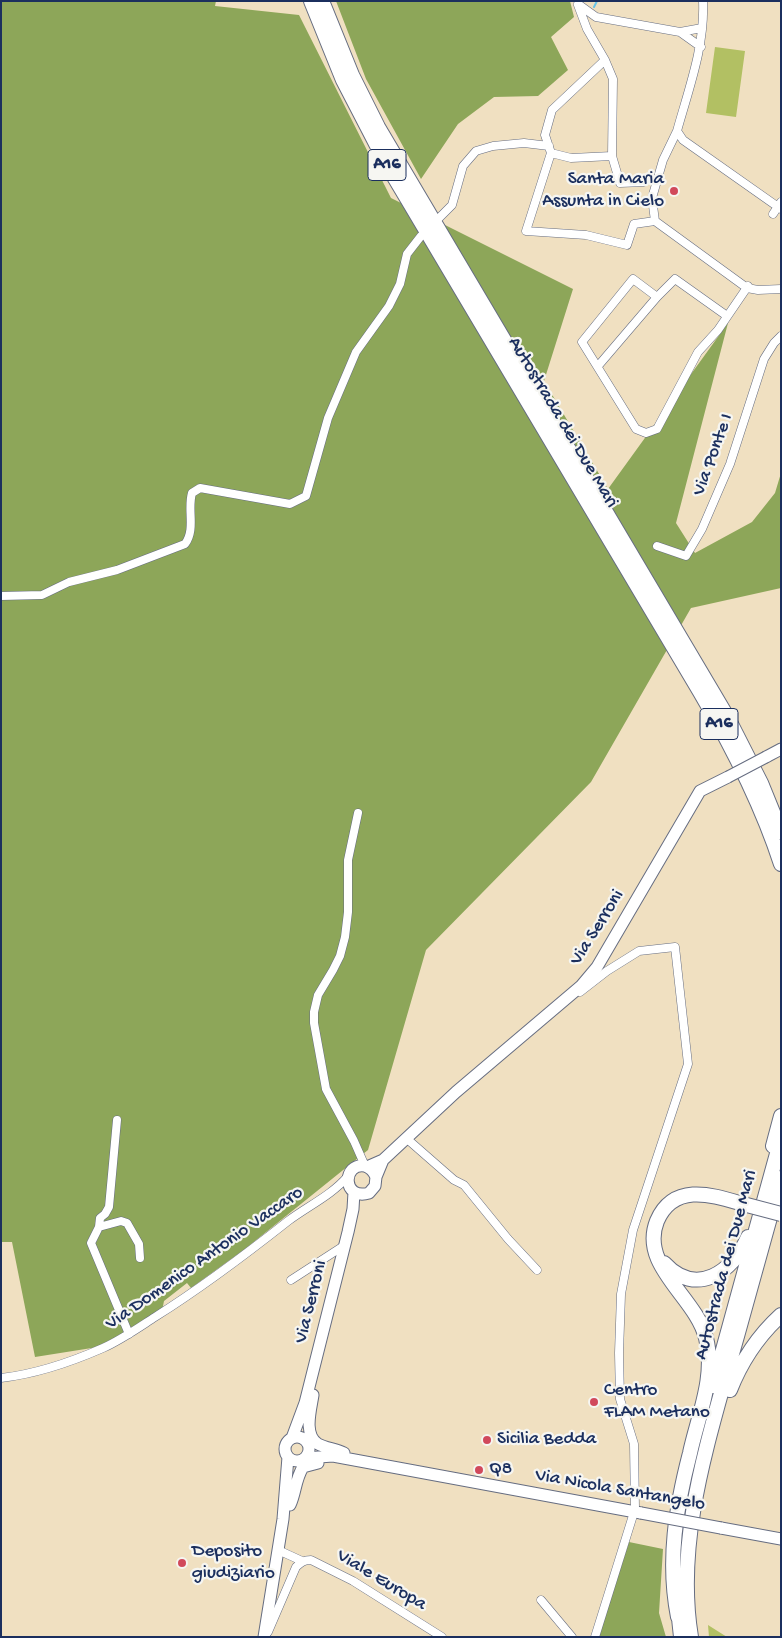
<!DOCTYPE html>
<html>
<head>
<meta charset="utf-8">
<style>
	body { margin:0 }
	#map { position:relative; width:782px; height:1638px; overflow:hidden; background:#f0e0c1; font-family:"Gochi Hand",sans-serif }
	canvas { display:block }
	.frame { position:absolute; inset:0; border:2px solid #1b2f5e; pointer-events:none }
</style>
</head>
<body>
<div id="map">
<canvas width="782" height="1638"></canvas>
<div class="frame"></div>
</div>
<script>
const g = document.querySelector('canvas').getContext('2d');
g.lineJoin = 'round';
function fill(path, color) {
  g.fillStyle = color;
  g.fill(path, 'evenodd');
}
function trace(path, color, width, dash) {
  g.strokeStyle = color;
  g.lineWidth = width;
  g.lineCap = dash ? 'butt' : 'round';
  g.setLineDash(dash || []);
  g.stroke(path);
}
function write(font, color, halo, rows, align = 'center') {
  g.font = font + ' "Gochi Hand",sans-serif';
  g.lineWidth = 4.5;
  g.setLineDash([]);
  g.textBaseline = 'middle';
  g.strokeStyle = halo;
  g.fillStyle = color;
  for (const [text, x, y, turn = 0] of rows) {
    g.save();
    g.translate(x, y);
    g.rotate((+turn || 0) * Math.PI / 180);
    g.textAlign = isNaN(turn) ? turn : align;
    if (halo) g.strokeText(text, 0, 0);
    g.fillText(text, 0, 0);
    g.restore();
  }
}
fill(new Path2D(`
	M715,47L745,51L736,117L706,113Z
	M708,1625L727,1637H709Z`), '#b2c063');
fill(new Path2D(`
	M1,1H216L215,6L299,15L391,198L573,289L544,381L608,489L728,323L676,523L695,553L752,522L775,493L781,473V588L691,608L591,782L426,950L368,1150L245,1249L191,1288L187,1283L164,1301L162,1311L98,1347L35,1357L12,1242H1Z
	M336,1H570L574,17L551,37L568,70L538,96L494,97L458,124L421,179L366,79Z
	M629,1542L663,1549L659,1613L666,1637H598Z`), '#8da659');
trace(new Path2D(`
	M594,7L597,1`), '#6ac5e8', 2);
const street = new Path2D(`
	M703,1C705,46 689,88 677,131L683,140L781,209
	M578,4L596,17L680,32
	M578,5L587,29L605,60L613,79L612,156L620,183L644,182
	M701,47L680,32L702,28
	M605,60L552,110L545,135L551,153L526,231L586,235L627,245L634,224L655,221
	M677,131L663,160L652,198L655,221L747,288L758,290L781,289
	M551,153L571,158L612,156
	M773,214L781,202
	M439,218L452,205L463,166L476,151L493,146L524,143L549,146
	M657,297L633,279L582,342L636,429L646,433L657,429L698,352L718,330L748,286
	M598,366L657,297L675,279L727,316
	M657,546L686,556L702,529L730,464L764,359L774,343L781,336
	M1,596L42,595L69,582L117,570L185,544C196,529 187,510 192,493L200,488L290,504L306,496L328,418L356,352L389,306L400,284L407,254L421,236
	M358,813L348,860V912L345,937L340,956L333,970L318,995L314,1012V1023L326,1089L354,1141L365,1166
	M580,992L607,971L639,951L675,947L688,1064L633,1230L621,1294L619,1353L620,1399L634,1444L635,1509L595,1637
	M117,1120L109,1207L105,1214L100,1218L99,1227L91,1243L129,1334
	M406,1138L454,1180L464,1185L508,1239L537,1270
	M99,1227L121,1221L127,1223L139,1244L140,1258
	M291,1280L345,1245
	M1,1378C36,1374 71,1362 103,1348C121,1340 138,1328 155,1317C201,1288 245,1255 288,1221C308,1206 332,1195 348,1176
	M278,1550L302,1561
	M541,1600L572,1637
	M268,1632L296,1567C301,1562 304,1560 311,1560L353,1581L442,1637`);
const secondary = new Path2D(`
	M766,757L781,749
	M367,1167L383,1160L456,1092L581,986L597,967L700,791L728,777
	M376,1177C374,1172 371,1168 365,1166C342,1162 342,1201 369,1193L375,1186L376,1177L383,1160
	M313,1395C311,1409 303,1435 318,1444C325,1448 336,1449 344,1453
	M285 1449a12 12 0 1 1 24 0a12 12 0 1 1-24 0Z
	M292,1438L305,1403L348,1232L353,1209L354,1192
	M305,1458L333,1456L641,1513
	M290,1505C296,1492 295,1480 303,1467L318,1463
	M721,1528L781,1539
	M264,1637L283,1519L288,1457`);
const highway = new Path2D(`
	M311,1L343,80L387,165L700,692C733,748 761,803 781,864
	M322,1L352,75L378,127L728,718L761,783L781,832
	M773,1146L781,1116
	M664,1263C696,1298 733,1272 748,1237
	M713,1386L781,1139
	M730,1390C741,1362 758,1336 781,1315
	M678,1609L681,1637
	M678,1617C667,1561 676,1507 690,1453C698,1416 716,1376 706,1338C696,1297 639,1266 657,1221C674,1182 712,1195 743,1204
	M691,1637C676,1546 704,1455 728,1368C746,1305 763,1242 781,1178`);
trace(street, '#666d81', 9);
trace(secondary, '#666d81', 13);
trace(highway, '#666d81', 16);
trace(street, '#fff', 8);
trace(secondary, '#fff', 11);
trace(highway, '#fff', 14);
const secondaryBridge = new Path2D(`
	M728,777L766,757
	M641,1513L721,1528`);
const highwayBridge = new Path2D(`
	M743,1204L781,1214`);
trace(secondaryBridge, '#666d81', 13, []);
trace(highwayBridge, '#666d81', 16, []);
trace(secondaryBridge, '#fff', 11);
trace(highwayBridge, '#fff', 14);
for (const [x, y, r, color] of [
	[674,191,5,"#d1495b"],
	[594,1402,5,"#d1495b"],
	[487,1440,5,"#d1495b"],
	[479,1470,5,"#d1495b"],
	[182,1563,5,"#d1495b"]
]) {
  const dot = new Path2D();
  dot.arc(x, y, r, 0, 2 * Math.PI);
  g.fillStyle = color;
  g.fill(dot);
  trace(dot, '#f6f6f2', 2);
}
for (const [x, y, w] of [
	[387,165,38],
	[719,724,38]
]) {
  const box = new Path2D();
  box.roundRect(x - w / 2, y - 15.5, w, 31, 4);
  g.fillStyle = '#f6f6f2';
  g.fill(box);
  trace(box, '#1b2f5e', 1);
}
write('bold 18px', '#1b2f5e', null, [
	["A16",387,165],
	["A16",719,724]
]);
write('19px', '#1b2f5e', '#f6f6f2', [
	["Santa Maria",664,180,"right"],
	["Assunta in Cielo",664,202,"right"],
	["Centro",604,1391],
	["FLAM Metano",604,1413],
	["Sicilia Bedda",497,1440],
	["Q8",489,1470],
	["Deposito",192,1552],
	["giudiziario",192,1574]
], 'left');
write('19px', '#1b2f5e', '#f6f6f2', [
	["Autostrada dei Due Mari",562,423,59],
	["Via Ponte I",714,455,-70],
	["Via Serroni",598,928,-58],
	["Via Domenico Antonio Vaccaro",205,1259,-35],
	["Autostrada dei Due Mari",727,1265,-75],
	["Via Serroni",312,1302,-76],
	["Via Nicola Santangelo",620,1491,10],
	["Viale Europa",381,1581,31]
]);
</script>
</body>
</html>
